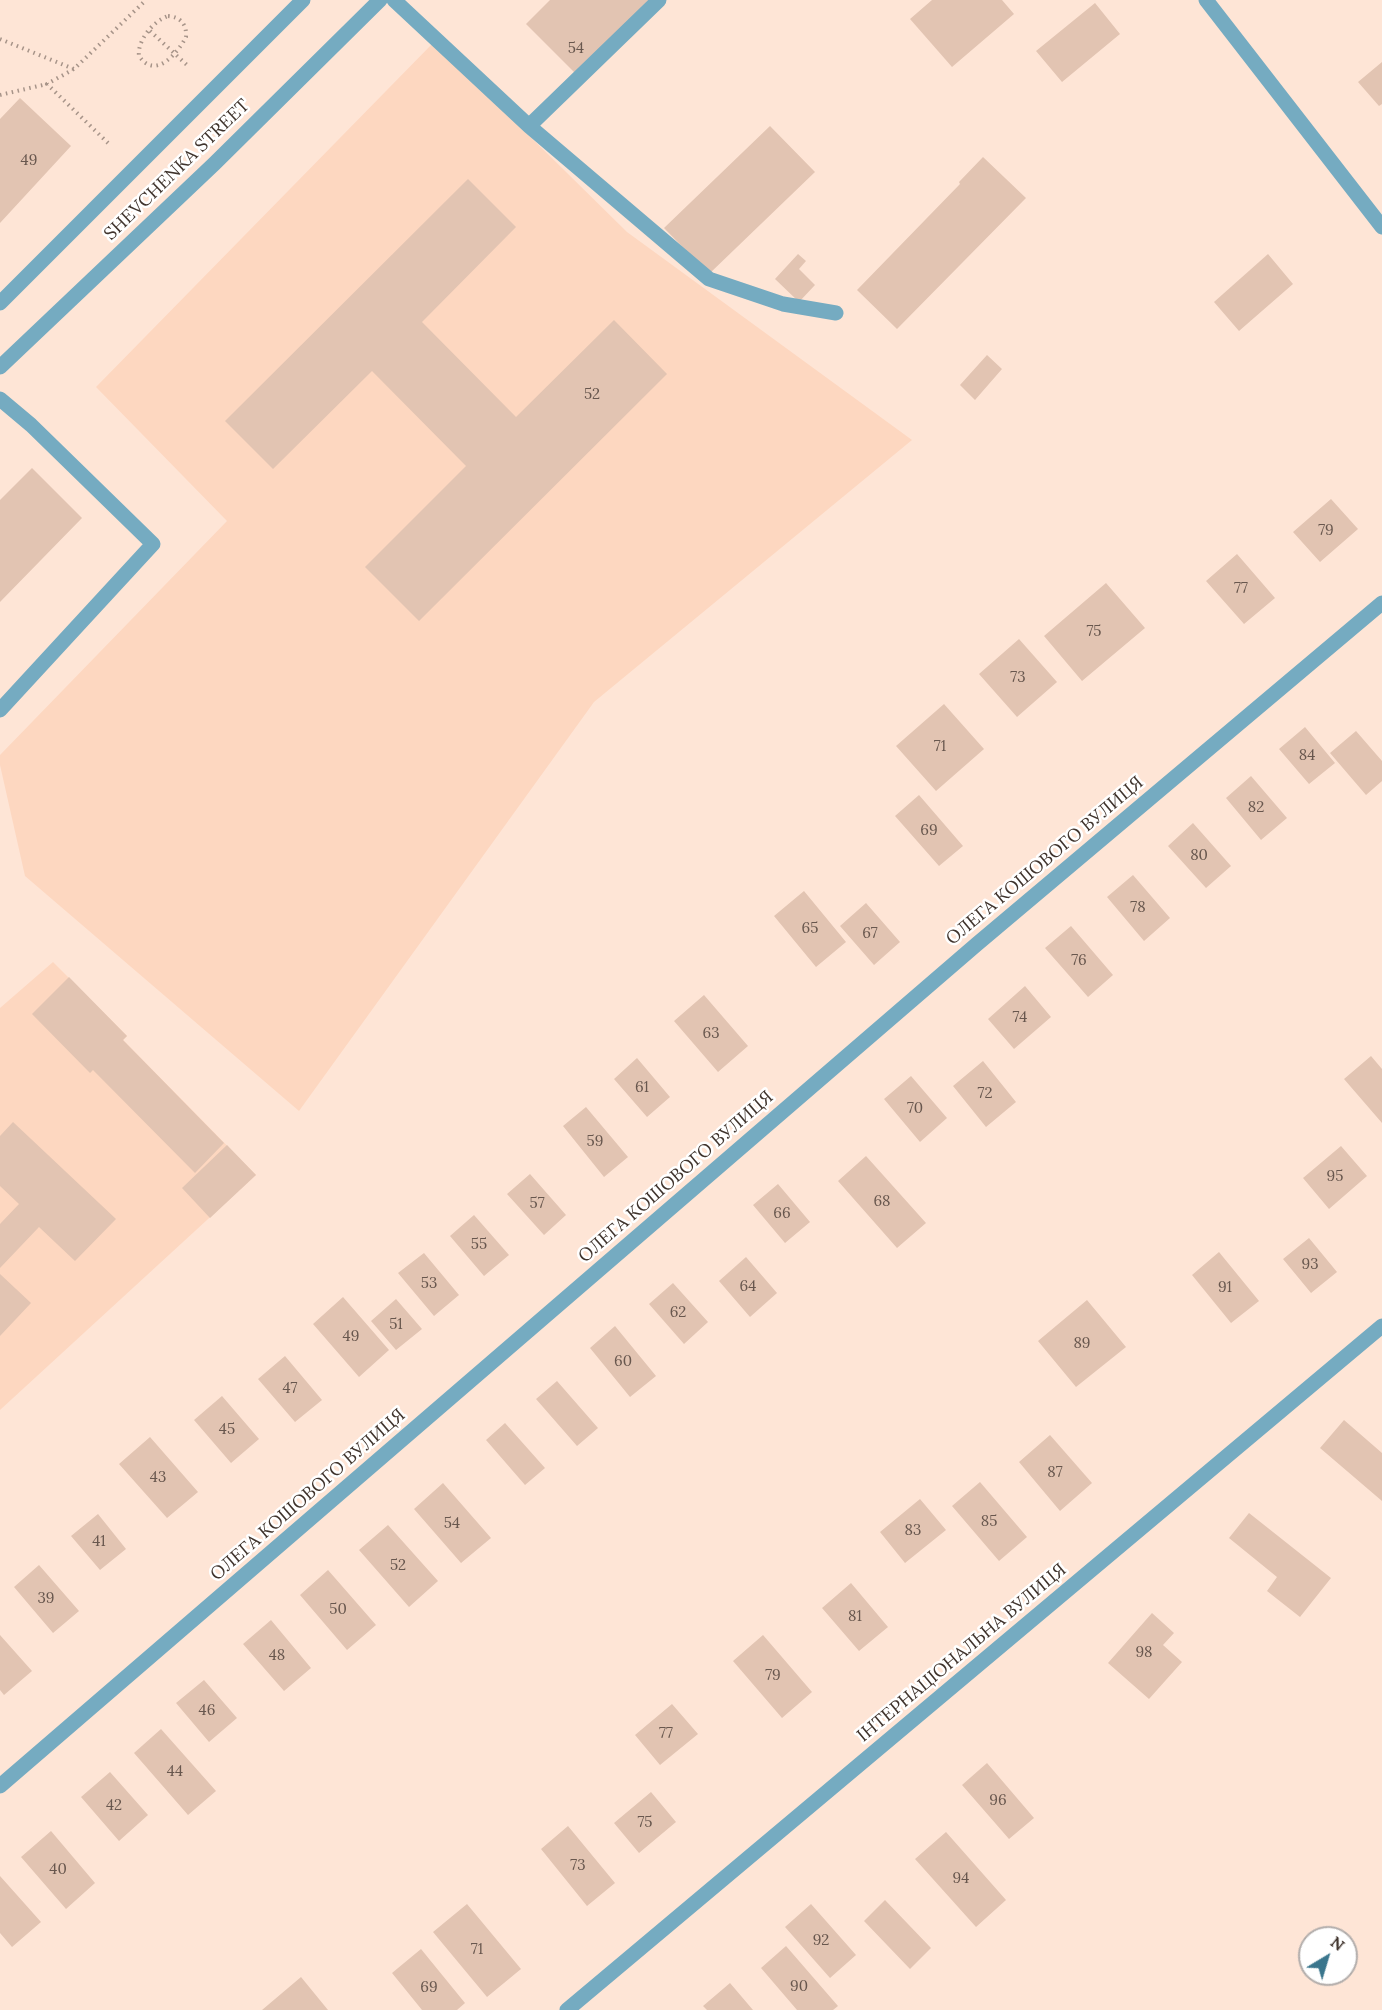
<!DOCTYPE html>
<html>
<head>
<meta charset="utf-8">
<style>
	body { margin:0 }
	#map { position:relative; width:1382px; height:2010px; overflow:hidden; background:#fee5d6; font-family:Lora,serif }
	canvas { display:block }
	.north { position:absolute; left:1298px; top:1926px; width:60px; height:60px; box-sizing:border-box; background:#fff; border:2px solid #b2adab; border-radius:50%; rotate:38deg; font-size:16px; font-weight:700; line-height:24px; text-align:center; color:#3f332c }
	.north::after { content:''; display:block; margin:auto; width:21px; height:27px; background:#3a768d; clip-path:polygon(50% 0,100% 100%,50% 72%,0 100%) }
</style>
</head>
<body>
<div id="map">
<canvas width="1382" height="2010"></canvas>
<div class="north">N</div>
</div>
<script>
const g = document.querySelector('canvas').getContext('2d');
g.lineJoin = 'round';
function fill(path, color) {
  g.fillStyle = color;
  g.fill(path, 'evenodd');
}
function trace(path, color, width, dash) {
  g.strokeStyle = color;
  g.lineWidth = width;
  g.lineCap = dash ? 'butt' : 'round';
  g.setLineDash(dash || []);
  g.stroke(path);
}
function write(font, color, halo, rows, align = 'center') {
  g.font = font + ' Lora,serif';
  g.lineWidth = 5;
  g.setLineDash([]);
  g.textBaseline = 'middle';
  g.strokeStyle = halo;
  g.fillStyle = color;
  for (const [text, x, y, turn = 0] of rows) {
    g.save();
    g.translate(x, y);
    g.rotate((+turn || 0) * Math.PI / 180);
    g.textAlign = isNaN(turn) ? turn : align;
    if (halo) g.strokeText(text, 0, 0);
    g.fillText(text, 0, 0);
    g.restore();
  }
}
fill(new Path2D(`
	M434,42L627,232L912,440L594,702L299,1111L25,876L0,765V755L227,521L96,387Z
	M53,962L127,1036L123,1040L256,1175L0,1410V1008Z`), '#fdd7c0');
fill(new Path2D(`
	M550,0H651L576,74L526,24Z
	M932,0H1002L1014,14L952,67L910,19Z
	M1095,3L1120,34L1062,82L1036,51Z
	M1382,62V104L1379,106L1358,82Z
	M20,98L71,146L0,223V119Z
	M770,126L815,172L709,274L664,228Z
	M983,157L1026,198L897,329L857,290L960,184L959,182Z
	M468,179L516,227L422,322L516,417L614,320L667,374L419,621L365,567L466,466L372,371L273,469L225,421Z
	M798,254L806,261L799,269L815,285L799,302L775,279Z
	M1268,254L1293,284L1239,331L1214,302Z
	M987,355L1002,369L975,400L960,385Z
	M32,468L82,518L0,602V500Z
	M1331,499L1358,529L1320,562L1293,532Z
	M1237,554L1275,598L1244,624L1206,581Z
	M1106,583L1145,628L1082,681L1044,636Z
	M1019,639L1057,682L1017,717L979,674Z
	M944,704L984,749L936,791L896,746Z
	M1305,727L1335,763L1309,784L1279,749Z
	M1356,731L1382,761V781L1366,795L1330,753Z
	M1251,776L1287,818L1261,840L1226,798Z
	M919,795L963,846L939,866L895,816Z
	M1193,823L1231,866L1206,888L1168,846Z
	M1133,875L1170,918L1144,941L1107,897Z
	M804,891L846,942L816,967L774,916Z
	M866,903L900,942L874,965L840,926Z
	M1071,926L1113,975L1088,997L1045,948Z
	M69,977L127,1036L123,1040L224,1143L195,1173L93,1070L90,1073L32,1014Z
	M1025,986L1051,1017L1014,1049L988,1019Z
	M704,995L748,1046L718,1072L674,1021Z
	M1371,1056L1382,1069V1123L1344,1079Z
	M637,1058L670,1097L647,1117L614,1079Z
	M983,1061L1016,1102L986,1127L953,1086Z
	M911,1076L947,1118L920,1142L884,1099Z
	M586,1107L628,1157L604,1177L563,1126Z
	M13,1122L116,1219L75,1261L39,1227L0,1268V1224L19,1204L0,1186V1136Z
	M227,1145L256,1175L210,1218L182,1188Z
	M1341,1146L1367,1176L1329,1209L1303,1178Z
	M866,1156L926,1223L897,1248L838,1181Z
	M530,1174L566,1215L544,1235L507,1194Z
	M778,1184L810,1222L785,1243L753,1205Z
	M474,1215L509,1255L484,1276L450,1236Z
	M1309,1238L1337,1272L1311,1293L1283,1259Z
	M1219,1252L1259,1301L1231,1323L1192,1275Z
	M424,1253L459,1295L434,1316L398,1273Z
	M746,1257L777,1293L750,1317L719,1281Z
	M0,1274L31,1303L0,1336Z
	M673,1283L708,1322L684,1344L649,1304Z
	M343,1297L389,1350L359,1377L313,1324Z
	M396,1299L422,1329L396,1350L371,1321Z
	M1087,1300L1126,1347L1076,1387L1038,1341Z
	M615,1326L656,1376L630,1397L590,1348Z
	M285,1356L322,1400L295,1422L258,1379Z
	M557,1381L598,1428L577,1446L536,1399Z
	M222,1396L259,1439L231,1463L194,1420Z
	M1344,1420L1382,1453V1501L1320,1448Z
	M505,1423L545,1468L525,1485L486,1440Z
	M1050,1435L1092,1483L1060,1511L1019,1462Z
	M150,1437L198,1492L167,1518L119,1464Z
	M980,1482L1027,1537L999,1561L952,1506Z
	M443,1483L491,1538L461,1563L414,1509Z
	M920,1499L946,1530L905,1563L880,1532Z
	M1249,1513L1331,1578L1300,1617L1267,1591L1277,1577L1229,1538Z
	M98,1514L126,1549L100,1570L71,1536Z
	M388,1525L438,1581L409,1607L359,1550Z
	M39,1565L79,1611L53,1633L14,1587Z
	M328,1570L376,1625L347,1650L300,1595Z
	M851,1583L888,1627L859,1651L822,1608Z
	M1152,1613L1174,1633L1163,1645L1182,1662L1149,1699L1108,1663Z
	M271,1620L311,1668L284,1691L243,1644Z
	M0,1635L32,1671L4,1695L0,1690Z
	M763,1635L812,1692L782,1718L733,1661Z
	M204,1680L237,1718L209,1742L176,1703Z
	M672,1704L698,1734L660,1765L635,1735Z
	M161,1729L216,1791L188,1815L134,1753Z
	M987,1763L1034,1818L1009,1839L962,1785Z
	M110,1772L148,1815L119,1841L81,1797Z
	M651,1792L676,1822L639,1853L614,1823Z
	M568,1826L615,1883L587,1906L541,1849Z
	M51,1831L95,1883L66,1909L21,1857Z
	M946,1832L1006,1900L976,1927L915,1859Z
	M0,1876L41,1922L12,1947L0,1933Z
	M885,1900L931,1948L910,1969L864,1921Z
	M467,1904L521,1969L487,1997L433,1932Z
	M811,1904L856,1955L830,1978L785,1927Z
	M786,1946L838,2006L833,2010H797L761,1968Z
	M421,1949L465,2003L457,2010H422L392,1973Z
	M301,1977L328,2010H262Z
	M730,1983L753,2010H707L703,2006Z`), '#e2c4b2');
trace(new Path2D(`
	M168,16C181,17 187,25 186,37C177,54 155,80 139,56C137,41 153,21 168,16Z
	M150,31L187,65
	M0,39L74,69
	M0,95L47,84
	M108,143L47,84L74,69L146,0`), '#a79489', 4, [1.5, 4.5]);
trace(new Path2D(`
	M394,0L529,126L709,279L783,304L836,313
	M1206,0L1382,227
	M529,126L659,0
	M0,303L303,0
	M0,367L214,164L380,0
	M0,399L31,425L153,544L0,710
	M0,1786L977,944L1382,603
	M567,2010L1382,1326`), '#75abc1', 15);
write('15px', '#68574e', null, [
	["54",576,49],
	["49",29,161],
	["52",592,395],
	["79",1326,531],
	["77",1241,589],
	["75",1094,632],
	["73",1018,678],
	["71",940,747],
	["84",1307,756],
	["82",1256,808],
	["69",929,831],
	["80",1199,856],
	["78",1138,908],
	["65",810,929],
	["67",870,934],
	["76",1079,961],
	["74",1020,1018],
	["63",711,1034],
	["61",642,1088],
	["72",985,1094],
	["70",915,1109],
	["59",595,1142],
	["95",1335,1177],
	["68",882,1202],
	["57",537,1204],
	["66",782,1214],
	["55",479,1245],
	["93",1310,1265],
	["53",429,1284],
	["64",748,1287],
	["91",1225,1288],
	["62",678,1313],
	["51",396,1325],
	["49",351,1337],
	["89",1082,1344],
	["60",623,1362],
	["47",290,1389],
	["45",227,1430],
	["87",1055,1473],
	["43",158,1478],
	["85",989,1522],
	["54",452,1524],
	["83",913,1531],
	["41",99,1542],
	["52",398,1566],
	["39",46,1599],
	["50",338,1610],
	["81",855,1617],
	["98",1144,1653],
	["48",277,1656],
	["79",773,1676],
	["46",207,1711],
	["77",666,1734],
	["44",175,1772],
	["96",998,1801],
	["42",114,1806],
	["75",645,1823],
	["73",578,1866],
	["40",58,1870],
	["94",961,1879],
	["92",821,1941],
	["71",477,1950],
	["90",799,1987],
	["69",429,1988]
]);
write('18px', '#3f332c', '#fff', [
	["SHEVCHENKA STREET",177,170,-44],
	["ОЛЕГА КОШОВОГО ВУЛИЦЯ",1045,861,-40],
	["ОЛЕГА КОШОВОГО ВУЛИЦЯ",676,1177,-41],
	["ОЛЕГА КОШОВОГО ВУЛИЦЯ",308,1495,-41],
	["ІНТЕРНАЦІОНАЛЬНА ВУЛИЦЯ",962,1653,-40]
]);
</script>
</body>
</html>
